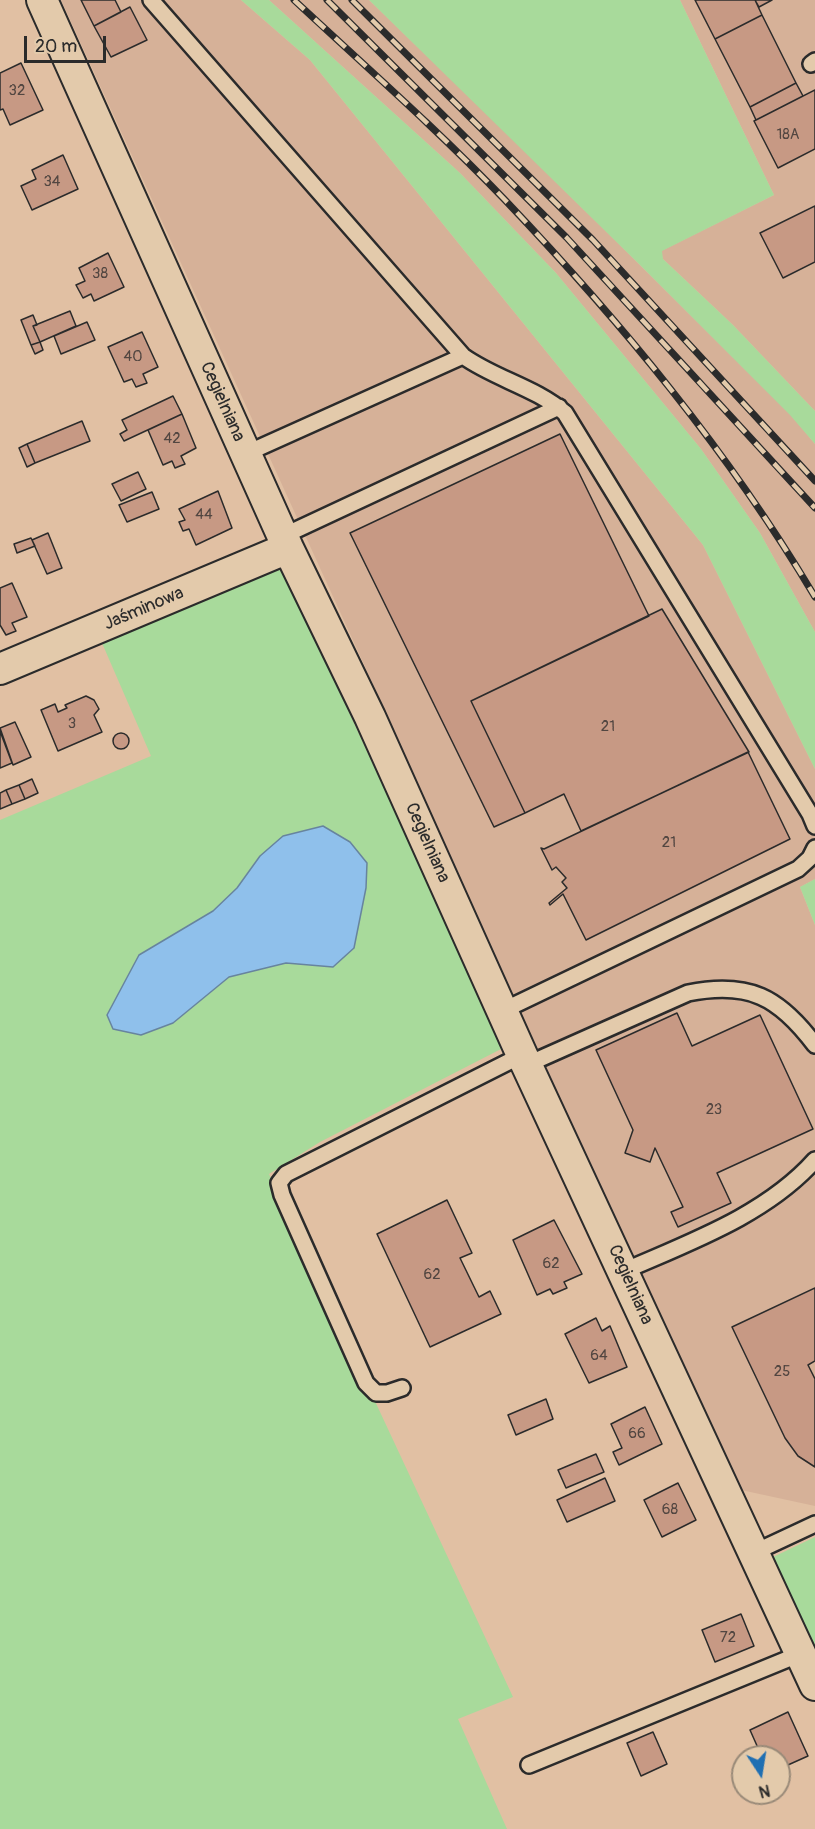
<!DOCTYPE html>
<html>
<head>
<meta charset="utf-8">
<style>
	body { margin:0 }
	#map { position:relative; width:815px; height:1829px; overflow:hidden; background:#e1c0a3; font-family:Pangolin,sans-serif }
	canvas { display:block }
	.north { position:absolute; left:731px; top:1745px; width:60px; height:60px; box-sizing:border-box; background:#e3caab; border:2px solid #998a78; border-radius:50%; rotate:168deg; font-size:16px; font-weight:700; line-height:24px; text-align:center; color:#2b2b2b }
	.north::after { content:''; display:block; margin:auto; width:21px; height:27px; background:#1f6fb2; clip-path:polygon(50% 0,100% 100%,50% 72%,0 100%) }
	.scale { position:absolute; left:24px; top:36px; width:82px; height:27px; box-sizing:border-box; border:3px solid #2b2b2b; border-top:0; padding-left:8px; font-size:18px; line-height:21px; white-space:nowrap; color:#2b2b2b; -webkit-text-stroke:4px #e3caab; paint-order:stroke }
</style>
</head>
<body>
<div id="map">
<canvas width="815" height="1829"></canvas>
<div class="north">N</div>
<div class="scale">20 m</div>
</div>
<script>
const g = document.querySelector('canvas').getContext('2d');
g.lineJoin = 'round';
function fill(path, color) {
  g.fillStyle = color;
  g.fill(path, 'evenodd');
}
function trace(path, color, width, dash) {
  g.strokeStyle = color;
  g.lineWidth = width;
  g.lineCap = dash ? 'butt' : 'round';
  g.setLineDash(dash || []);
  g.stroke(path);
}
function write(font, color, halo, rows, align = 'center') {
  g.font = font + ' Pangolin,sans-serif';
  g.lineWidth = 5;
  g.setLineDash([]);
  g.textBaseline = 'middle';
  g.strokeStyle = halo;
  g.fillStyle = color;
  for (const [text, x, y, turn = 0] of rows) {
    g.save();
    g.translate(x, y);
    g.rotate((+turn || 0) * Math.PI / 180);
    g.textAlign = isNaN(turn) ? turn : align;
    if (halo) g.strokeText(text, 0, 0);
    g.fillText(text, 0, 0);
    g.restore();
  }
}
fill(new Path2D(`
	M61,0H241L310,60L703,545L815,769V879L800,887L815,925V1506L741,1490L521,1020L377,693Z
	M269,0H369L506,132L791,415L815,444V632L760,533L701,449L556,273L460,173Z
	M680,0H815V411L733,325L663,259L661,251L774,195Z`), '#d6b198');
fill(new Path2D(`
	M241,0H269L460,173L556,273L701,449L760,533L815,632V769L703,545L310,60Z
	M369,0H680L774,195L662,251L663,259L733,325L815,411V444L790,415L639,264Z
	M283,568L503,1048L320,1142L269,1174L513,1697L458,1719L507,1829H0V820L151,756L102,643ZM260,856L356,929L354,948L333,967L286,963L229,977L173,1023L141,1035L107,1015L139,955L213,911L237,888Z
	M815,879V925L800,887Z
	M815,1537V1649L773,1557Z`), '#a8da9b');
const water = new Path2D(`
	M323,826L350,842L367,863L366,888L354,948L333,967L286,963L229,977L173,1023L141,1035L113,1029L107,1015L139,955L213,911L237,888L260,856L283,836Z`);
fill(water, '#8fc0eb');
trace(water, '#67849e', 1.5);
const building = new Path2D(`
	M81,0H115L121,12L94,26Z
	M695,0H755L762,15L715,39Z
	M755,0H772L759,7Z
	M130,7L147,40L111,57L94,26Z
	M762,15L796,83L750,107L715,39Z
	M21,63L43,110L10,125L3,109L0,110V73Z
	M796,83L803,96L756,120L750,107Z
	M815,90V149L778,168L754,121Z
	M63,155L78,189L32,210L21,186L36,179L32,170Z
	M815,206V262L783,278L760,233Z
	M108,253L124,287L94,301L91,294L83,298L76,285L85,281L79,268Z
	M70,311L76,326L40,342L33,326Z
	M33,315L37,325L33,326L40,342L31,345L21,320Z
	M87,322L95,340L61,354L54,336Z
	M142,332L158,367L143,374L147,383L136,387L132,379L124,382L108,347Z
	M40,342L43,350L35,354L31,345Z
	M173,396L182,414L124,441L120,434L127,430L122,420Z
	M182,414L196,448L181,456L185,464L175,468L172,461L163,465L148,430Z
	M82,421L90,441L35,463L27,444Z
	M560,434L649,616L471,701L525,813L494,827L350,533Z
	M27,444L35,463L27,467L19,448Z
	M138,472L146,489L121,501L112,484Z
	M218,491L232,528L196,545L189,529L183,531L179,522L185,520L179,509Z
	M152,492L159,509L127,522L119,505Z
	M48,533L62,568L47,574L32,540Z
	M31,538L35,546L17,553L14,544Z
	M12,583L27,617L12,623L16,631L6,635L0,625V588Z
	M662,609L749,752L581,831L564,794L525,813L471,701Z
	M86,696L94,700L99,709L94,715L102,732L58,751L41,710L55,704L58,712L67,708L65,705Z
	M15,722L31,757L13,765L0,728Z
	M0,731L12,763L0,768Z
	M113 741a8 8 0 1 1 16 0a8 8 0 1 1-16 0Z
	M748,752L790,839L586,940L563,894L550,905L549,903L567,888L562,882L566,878L556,867L552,870L541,848L544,849Z
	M32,779L38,793L25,799L19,785Z
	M19,785L25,799L12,804L6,790Z
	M6,790L12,804L0,809V793Z
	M677,1013L692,1046L760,1015L813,1129L717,1173L731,1203L678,1227L671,1212L683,1207L655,1148L650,1162L625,1153L633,1130L596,1050Z
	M447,1200L472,1253L460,1258L479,1297L490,1291L501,1314L430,1347L377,1234Z
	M554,1220L582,1274L564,1282L567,1288L553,1294L550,1289L537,1295L513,1240Z
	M815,1288V1361L808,1365L815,1379V1467L798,1456L785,1438L732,1327Z
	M596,1318L602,1331L610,1326L627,1367L589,1383L565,1334Z
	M546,1399L553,1419L516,1435L508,1415Z
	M645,1407L662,1444L619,1465L613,1452L622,1448L611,1424Z
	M596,1454L604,1472L566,1488L558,1470Z
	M605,1478L615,1501L567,1522L557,1500Z
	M678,1483L696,1520L662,1537L644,1500Z
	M741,1614L754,1646L715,1662L702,1630Z
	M788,1712L808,1756L779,1769V1757H762L750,1730Z
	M653,1732L667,1764L641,1776L627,1743Z`);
fill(building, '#c79984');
trace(building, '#2b2b2b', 1.5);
const service = new Path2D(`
	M151,0L463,356C495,379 535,387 565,413L810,814L815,826
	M811,64L815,61
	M245,454L463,356
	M283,536L559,407
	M502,1011L798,869L810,858L815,848
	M526,1065L688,993C749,981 779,997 815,1045
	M624,1271C690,1242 766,1215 815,1160
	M402,1388L387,1393H376L366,1383L282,1195L279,1183L286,1174L522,1055
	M753,1553L815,1524
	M529,1765L800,1654`);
const minor = new Path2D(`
	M42,0L288,548L370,717L522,1055L815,1685
	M0,669L288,548`);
trace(service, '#2b2b2b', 20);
trace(minor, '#2b2b2b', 34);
trace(service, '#e3caab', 15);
trace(minor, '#e3caab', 30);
const rail = new Path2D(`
	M294,0C365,66 438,130 505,200C621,322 729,452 815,597
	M327,0L566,237L815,508
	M352,0L593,240L815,481`);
trace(rail, '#2b2b2b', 7);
trace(rail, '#e3caab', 4.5, [14]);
write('15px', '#524641', null, [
	["32",17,91],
	["18A",788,135],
	["34",52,182],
	["38",100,274],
	["40",133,357],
	["42",172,439],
	["44",204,515],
	["3",72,724],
	["21",608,727],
	["21",669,843],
	["23",714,1110],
	["62",551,1264],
	["62",432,1275],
	["64",599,1356],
	["25",782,1372],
	["66",637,1434],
	["68",670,1510],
	["72",728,1638]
]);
write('18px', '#2b2b2b', '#e3caab', [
	["Cegielniana",222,402,66],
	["Jaśminowa",144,609,-23],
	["Cegielniana",427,843,66],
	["Cegielniana",630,1285,66]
]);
</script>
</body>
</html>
